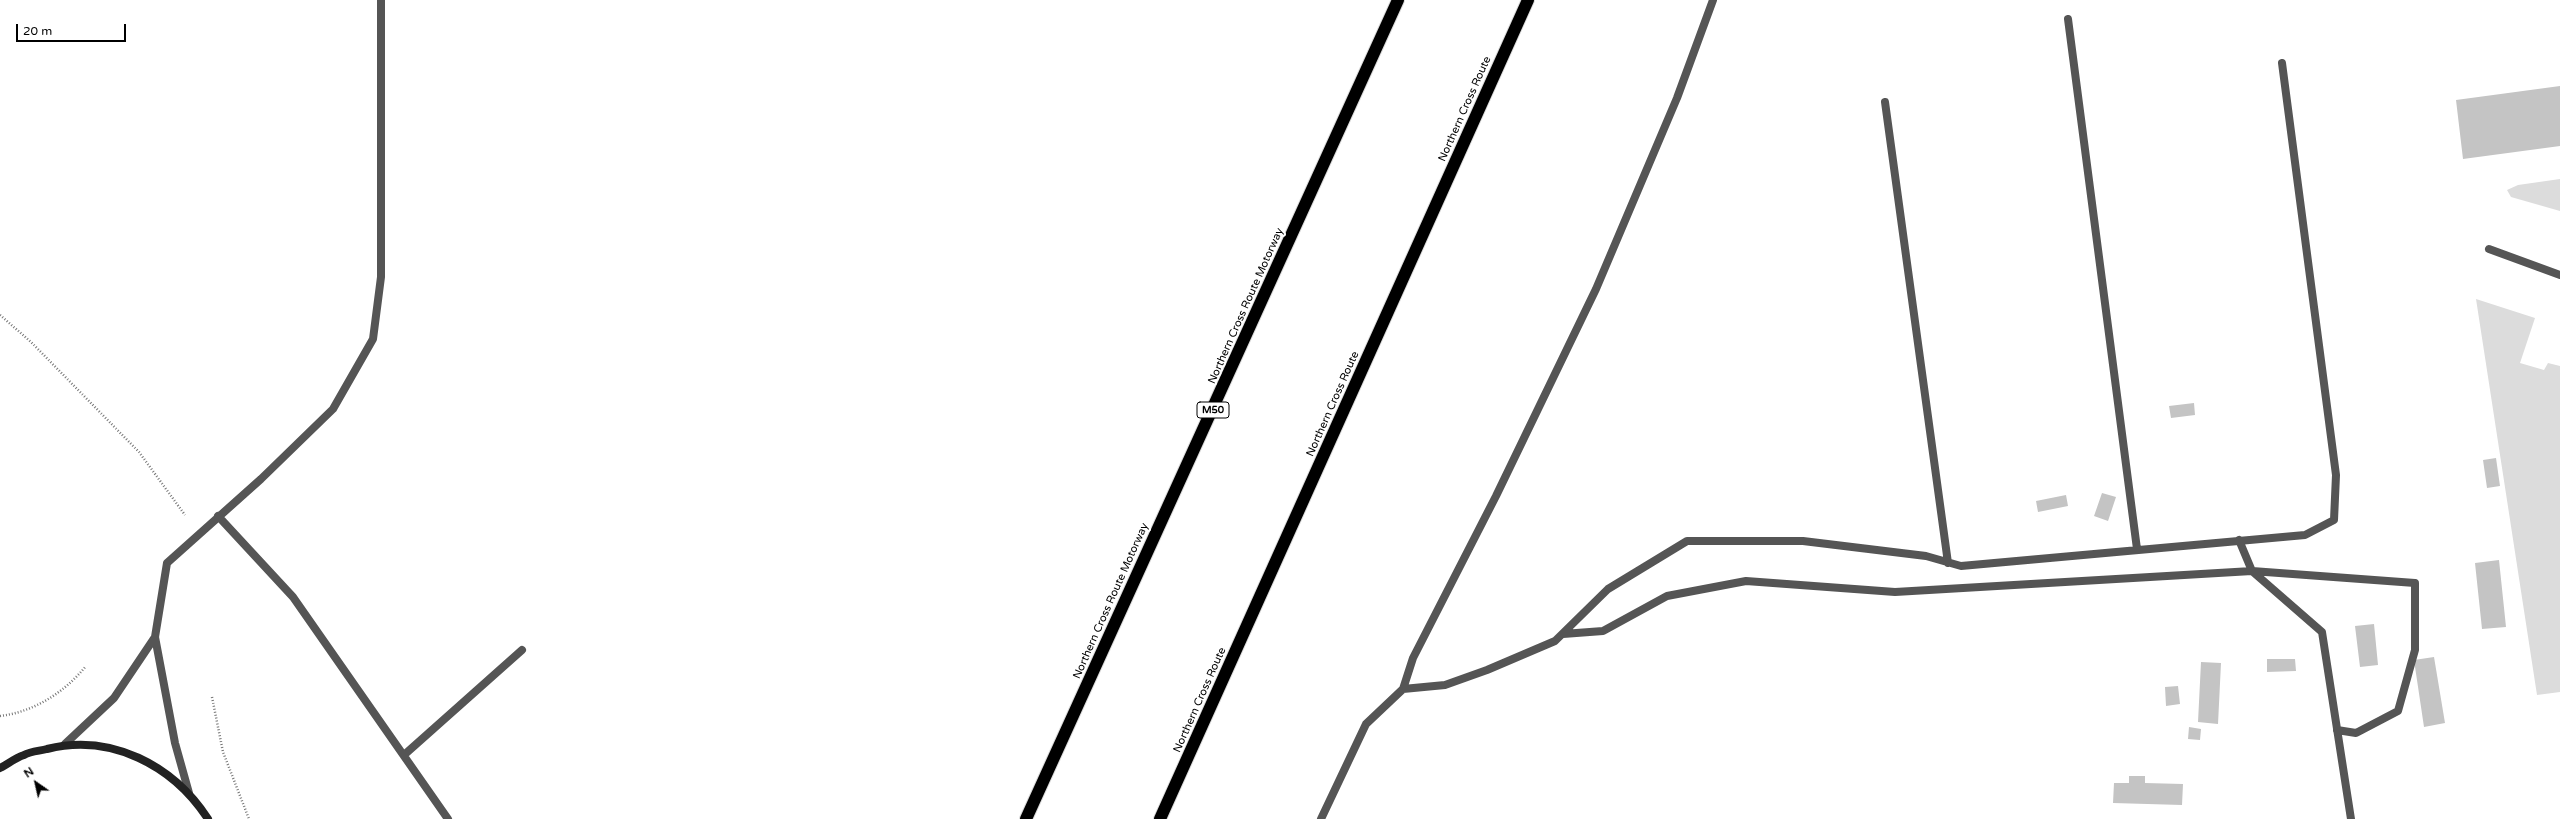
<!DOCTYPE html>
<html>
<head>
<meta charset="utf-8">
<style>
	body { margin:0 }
	#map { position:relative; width:2560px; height:819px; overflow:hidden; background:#fff; font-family:"Varela Round",sans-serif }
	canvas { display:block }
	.north { position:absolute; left:16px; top:763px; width:40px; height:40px; -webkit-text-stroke:3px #fff; paint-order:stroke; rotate:326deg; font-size:11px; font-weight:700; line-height:16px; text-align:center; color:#000 }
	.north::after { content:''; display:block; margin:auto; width:14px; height:18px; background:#000; clip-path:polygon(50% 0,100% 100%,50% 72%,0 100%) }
	.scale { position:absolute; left:16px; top:24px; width:110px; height:18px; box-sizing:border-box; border:2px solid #000; border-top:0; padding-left:5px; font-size:12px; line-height:14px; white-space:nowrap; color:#000; -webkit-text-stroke:3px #fff; paint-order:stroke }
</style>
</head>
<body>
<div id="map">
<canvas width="2560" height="819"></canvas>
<div class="north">N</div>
<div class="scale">20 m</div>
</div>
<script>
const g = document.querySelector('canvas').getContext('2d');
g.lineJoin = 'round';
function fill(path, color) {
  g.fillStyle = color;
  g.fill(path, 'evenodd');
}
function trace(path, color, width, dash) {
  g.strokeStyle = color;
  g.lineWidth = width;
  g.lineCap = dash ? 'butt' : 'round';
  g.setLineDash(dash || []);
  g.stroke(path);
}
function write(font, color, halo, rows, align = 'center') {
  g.font = font + ' "Varela Round",sans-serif';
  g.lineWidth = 4;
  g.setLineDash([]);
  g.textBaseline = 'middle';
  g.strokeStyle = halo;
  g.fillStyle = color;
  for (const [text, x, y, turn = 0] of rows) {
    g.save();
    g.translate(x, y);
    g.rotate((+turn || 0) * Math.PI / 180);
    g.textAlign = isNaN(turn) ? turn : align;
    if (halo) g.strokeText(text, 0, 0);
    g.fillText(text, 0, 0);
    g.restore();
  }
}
fill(new Path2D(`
	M2560,179V211L2511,197L2507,190L2518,185Z
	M2476,299L2535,318L2520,363L2544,370L2548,363L2560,366V692L2537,695Z`), '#dcdcdc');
fill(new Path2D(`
	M2560,86V146L2463,159L2456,100Z
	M2194,403L2195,415L2171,418L2169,406Z
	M2496,458L2500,486L2487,488L2483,460Z
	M2102,493L2116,497L2108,521L2094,516Z
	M2066,495L2068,506L2038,512L2036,501Z
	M2499,560L2506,627L2482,629L2475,563Z
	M2374,624L2378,665L2360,667L2355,626Z
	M2434,657L2445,723L2424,727L2414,660Z
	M2267,659H2295L2296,671L2267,672Z
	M2201,662L2221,663L2218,724L2198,722Z
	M2178,686L2180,704L2166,706L2165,687Z
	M2189,727L2201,729L2200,740L2188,739Z
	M2129,776H2145V783L2183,784L2182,805L2113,803L2114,783H2129Z`), '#c4c4c4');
const highway = new Path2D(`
	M1026,819L1398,0
	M1160,819L1528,0`);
trace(highway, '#dbdbdb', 14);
trace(new Path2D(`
	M0,315L31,342L139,452L185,515
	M212,697L223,752L249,819
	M0,716C34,712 65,692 86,666`), '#777', 2.5, [1, 2]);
trace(new Path2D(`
	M2068,19L2137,549
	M1885,102L1948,563
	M218,516L293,597L448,819
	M2239,540L2252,571L2322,632L2351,819
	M1563,634L1603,631L1667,596L1746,581L1895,592L2252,571L2415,583V650L2398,711L2356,733L2337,730
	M1403,689L1413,658L1496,496L1596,289L1677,98L1713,0
	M65,744L114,698L155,637
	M404,755L522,650
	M189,793L175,743L155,637L167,563L261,479L333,409L373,339L381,277V0
	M1321,819L1366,724L1403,689L1445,685L1487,670L1555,641L1608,589L1687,541H1803L1926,556L1961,566L2305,535L2334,520L2336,475L2282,63`), '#555', 8);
trace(new Path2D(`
	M2489,249L2560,275`), '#555', 8);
trace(new Path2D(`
	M0,768C8,764 15,758 24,755C31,751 40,751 47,749C111,733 173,765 208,819`), '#222', 8);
trace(highway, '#000', 12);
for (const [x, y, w] of [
	[1213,410,32]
]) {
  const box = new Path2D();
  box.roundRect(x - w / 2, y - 8, w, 16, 3);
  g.fillStyle = '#fff';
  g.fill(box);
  trace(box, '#000', 1);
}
write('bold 10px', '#000', null, [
	["M50",1213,410]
]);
write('11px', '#000', '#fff', [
	["Northern Cross Route",1465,109,-66],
	["Northern Cross Route Motorway",1246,306,-66],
	["Northern Cross Route",1333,404,-66],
	["Northern Cross Route Motorway",1111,601,-66],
	["Northern Cross Route",1200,700,-66]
]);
</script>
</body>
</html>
